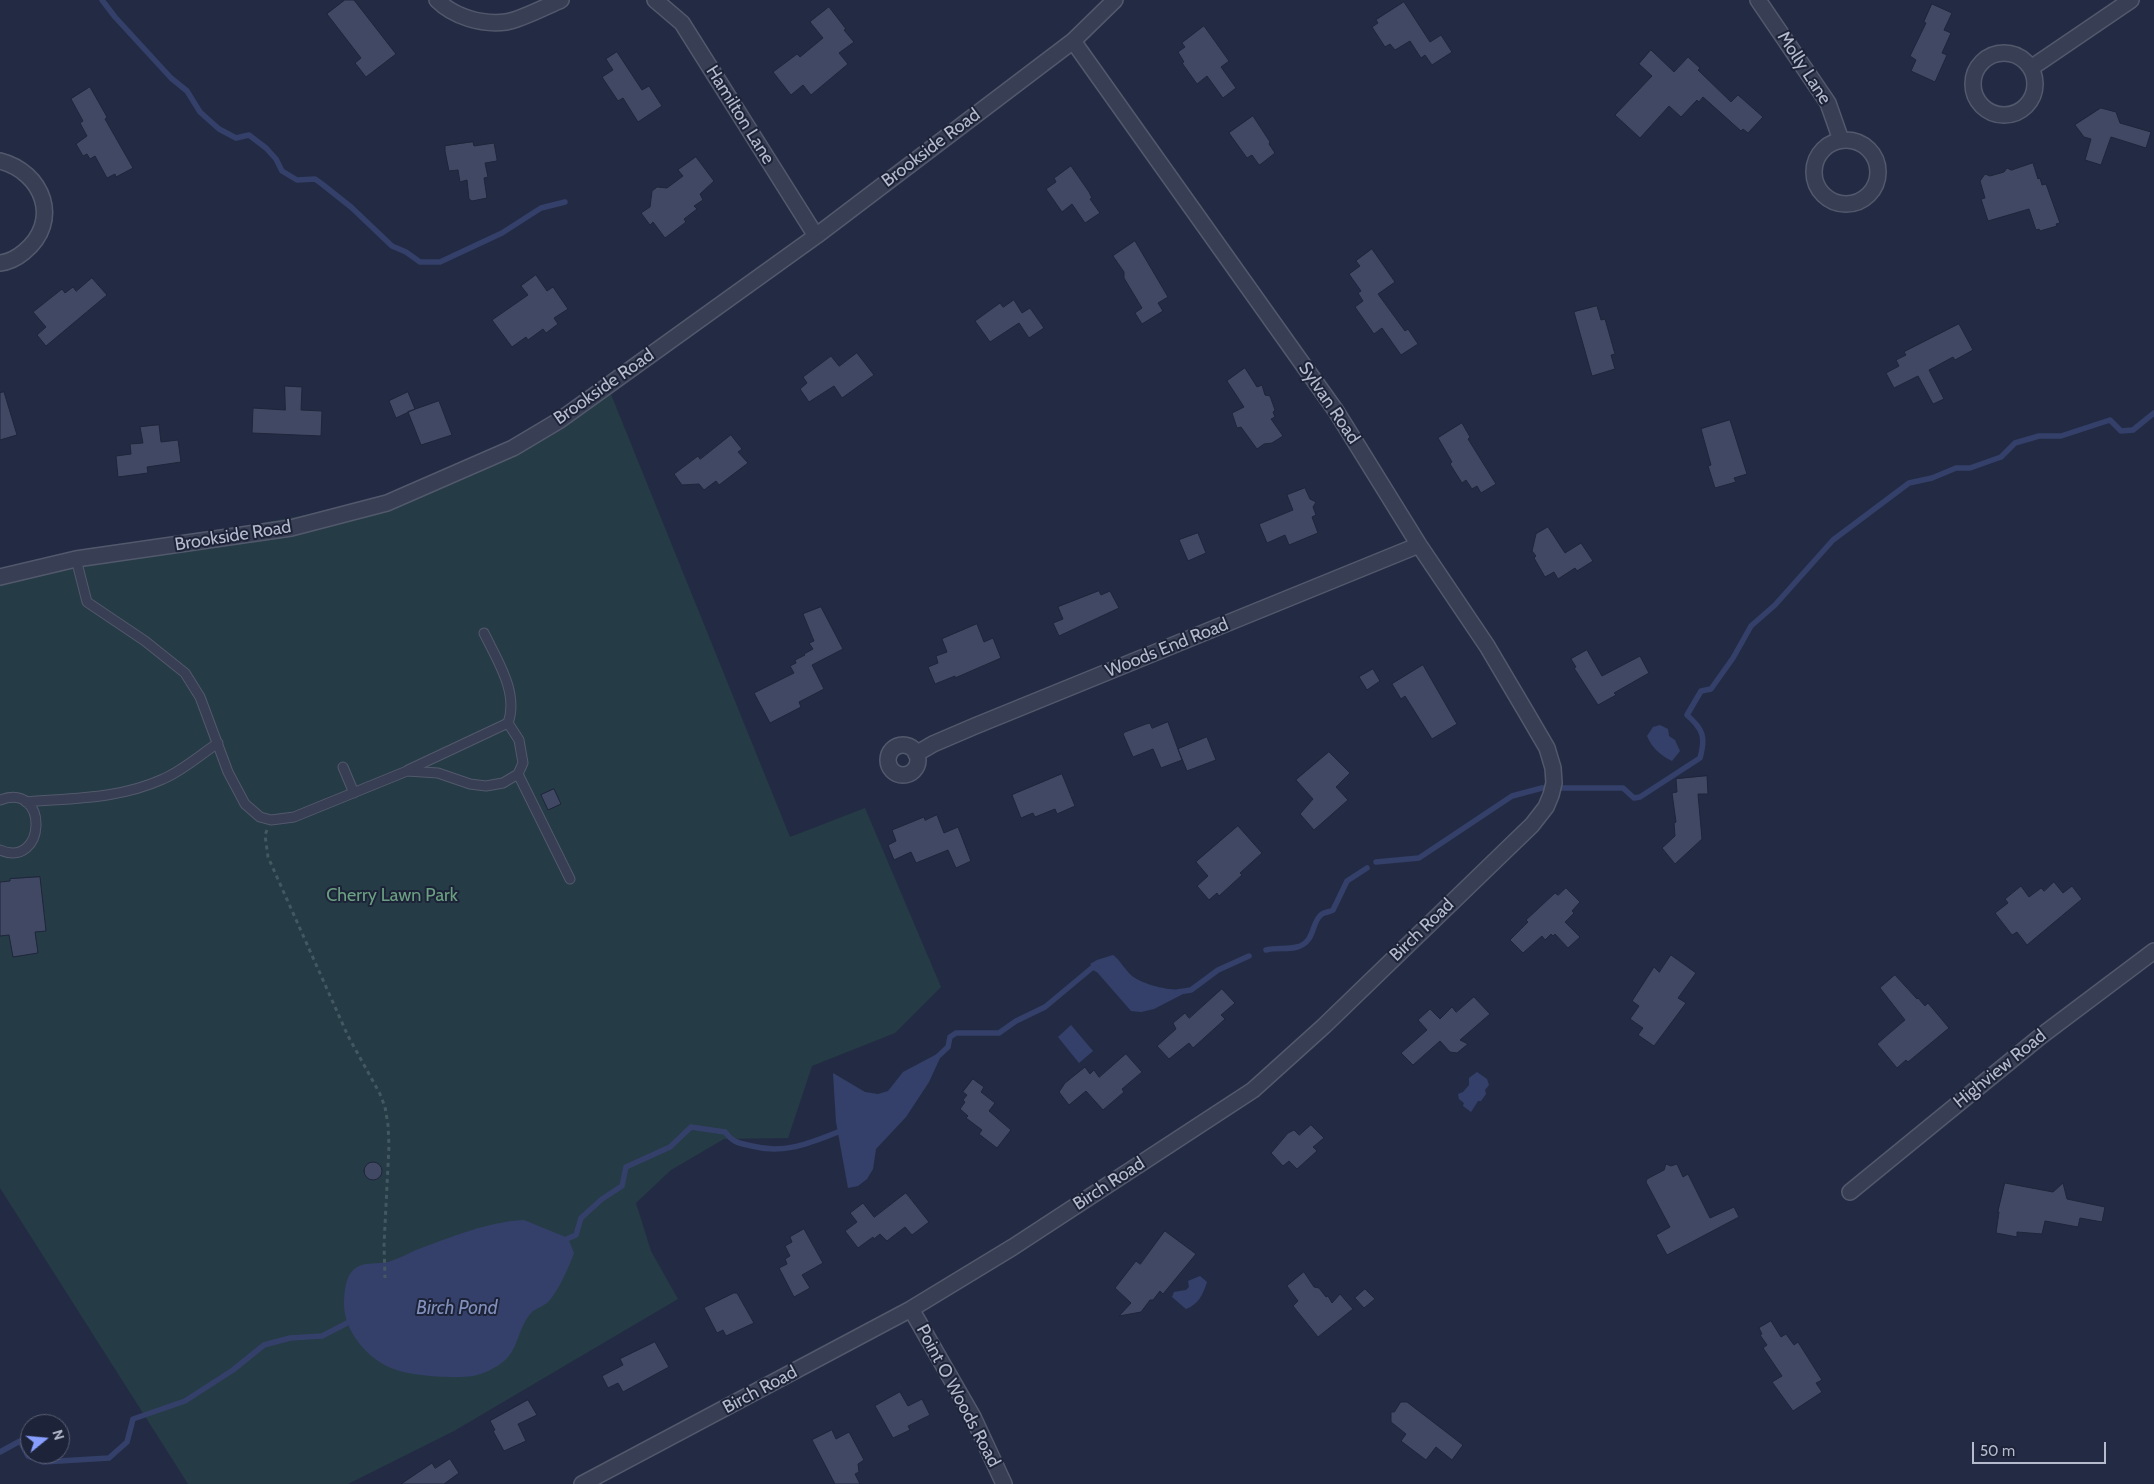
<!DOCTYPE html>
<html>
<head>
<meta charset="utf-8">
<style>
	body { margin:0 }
	#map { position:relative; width:2154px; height:1484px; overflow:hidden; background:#232b44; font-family:Cabin,sans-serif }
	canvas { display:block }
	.north { position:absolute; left:20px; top:1414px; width:50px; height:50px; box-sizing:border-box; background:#1d2338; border:1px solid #5a5f74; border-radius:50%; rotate:73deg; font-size:14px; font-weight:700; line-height:20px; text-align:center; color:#b5bacd }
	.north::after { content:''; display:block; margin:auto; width:18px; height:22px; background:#889fff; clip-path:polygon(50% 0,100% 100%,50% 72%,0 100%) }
	.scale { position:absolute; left:1972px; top:1442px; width:134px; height:22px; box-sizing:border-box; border:2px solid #b5bacd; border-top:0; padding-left:6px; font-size:15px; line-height:18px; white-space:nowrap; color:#b5bacd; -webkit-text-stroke:4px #1d2338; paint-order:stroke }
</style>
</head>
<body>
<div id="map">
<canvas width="2154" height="1484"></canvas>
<div class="north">N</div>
<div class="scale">50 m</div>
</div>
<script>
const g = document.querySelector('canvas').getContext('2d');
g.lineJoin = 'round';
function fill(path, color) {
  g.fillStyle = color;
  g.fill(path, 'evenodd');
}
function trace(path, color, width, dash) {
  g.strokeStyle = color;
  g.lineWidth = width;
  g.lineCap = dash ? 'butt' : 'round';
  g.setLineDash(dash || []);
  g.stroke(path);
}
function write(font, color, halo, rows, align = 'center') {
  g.font = font + ' Cabin,sans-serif';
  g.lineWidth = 4;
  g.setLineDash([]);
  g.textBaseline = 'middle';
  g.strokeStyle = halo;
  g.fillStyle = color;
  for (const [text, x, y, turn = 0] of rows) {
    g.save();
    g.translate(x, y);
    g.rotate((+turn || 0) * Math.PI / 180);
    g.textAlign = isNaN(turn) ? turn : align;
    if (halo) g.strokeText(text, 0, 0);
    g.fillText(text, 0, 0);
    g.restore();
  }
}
fill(new Path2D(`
	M608,387L790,837L865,808L941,987L895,1033L812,1066L788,1138L724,1139L671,1170L636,1203L651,1251L678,1299L454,1431L348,1484H188L0,1188V571L316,513L424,487L553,423Z`), '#253b45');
fill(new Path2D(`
	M1660,725L1668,729L1669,736L1675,740L1680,751L1672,761C1660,755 1652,748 1647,736L1653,727Z
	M1113,955C1121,961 1124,969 1132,976C1142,984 1171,992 1184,989L1185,993L1154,1009L1141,1012L1131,1011L1090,964L1097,960Z
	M1071,1025L1093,1051L1079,1063L1058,1037Z
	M937,1054L940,1058L929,1082L906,1117L876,1149L873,1169L867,1179L858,1186L848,1188L836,1122L833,1073L865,1092L878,1094L888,1091L903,1072Z
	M1477,1072L1487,1079L1489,1085L1485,1090L1486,1094L1481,1101H1478L1471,1112L1463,1106L1464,1103L1459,1099L1458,1094L1463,1092L1469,1085V1078Z
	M524,1220L568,1238L574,1253C569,1267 558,1292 548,1302C543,1307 536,1308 532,1312C518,1326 519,1349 504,1361C498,1367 481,1375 473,1376C454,1379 409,1376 391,1368C367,1358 344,1331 344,1304C344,1295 345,1282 350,1274C360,1259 377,1266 391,1261C400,1258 407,1254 416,1250C452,1237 486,1222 524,1220Z
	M1200,1276L1207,1282C1203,1294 1199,1304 1186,1309L1172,1297L1174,1292L1186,1290L1189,1287L1188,1281Z`), '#34406a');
trace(new Path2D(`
	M102,0L115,17L171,78L187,91L200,112L219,129L236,138L249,135L266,148L276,159L282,171L297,180L315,179L322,184L351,207L392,246L406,252L420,262H440L502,233L541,208L565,202
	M1376,862L1419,858L1512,796L1542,788H1623L1634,798L1640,797L1700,758C1706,737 1703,729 1687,715L1701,691L1711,689L1733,658L1751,626L1775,605L1833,540L1909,483L1932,478L1956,468H1970L2001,457L2015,443L2039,436H2061L2110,420L2121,431L2133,430L2154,413
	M1266,950C1276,947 1287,950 1297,947C1316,942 1311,921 1322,914C1325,912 1330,912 1333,910L1347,881L1367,868
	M1178,992L1191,990L1218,970L1249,956
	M934,1060L948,1047L950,1037L956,1033H999L1016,1021L1045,1007L1093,967L1099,970
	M562,1241L576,1235L581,1218L602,1199L622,1186L626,1167L670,1147L691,1127L725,1132C734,1143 738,1143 752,1146C785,1155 813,1142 843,1130
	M0,1452L20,1441L28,1456L43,1462L109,1458L127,1442L133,1419L185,1401L233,1370L264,1345L290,1338L322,1336L353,1320`), '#34406a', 5.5);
const building = new Path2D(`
	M345,0H354L396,54L366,77L355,63L361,58L327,14Z
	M1404,2L1430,42L1441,35L1452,52L1432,65L1425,55L1421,58L1410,41L1395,50L1390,44L1385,47L1372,27L1378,23L1376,20Z
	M1932,4L1952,13L1944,30L1951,33L1942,53L1947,55L1935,82L1911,71L1916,60L1910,56L1926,23L1924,22Z
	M829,7L846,29L844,30L854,42L839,53L848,64L811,95L803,85L791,95L773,72L797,54L800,57L823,38L810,22Z
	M1204,26L1229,61L1221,67L1236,88L1223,98L1207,76L1197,84L1182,63L1184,62L1178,52L1185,47L1182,43Z
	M1651,50L1674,72L1688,57L1700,68L1698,70L1731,102L1738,95L1763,117L1748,133L1743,129L1741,131L1703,97L1699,102L1697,100L1681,117L1669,106L1640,138L1615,115L1652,76L1639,64Z
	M617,52L642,90L649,86L662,106L638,122L623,98L618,101L602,77L613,70L606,59Z
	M90,87L107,117L105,119L133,168L116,177L115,174L107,178L95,156L90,159L87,154L83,156L76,144L87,136L80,123L83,121L71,99Z
	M2101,108L2116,112L2120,123L2151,132L2146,148L2111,137L2101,165L2085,160L2091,139L2084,137L2075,125Z
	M1253,116L1270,142L1269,144L1275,153L1261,164L1259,165L1252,155L1247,158L1229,133Z
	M473,142L474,146L494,143L497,159V161L485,163L488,177L484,178L487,198L472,201L469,199L467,180L460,182L458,170L449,171L445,151V146Z
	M696,157L714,181L700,194L703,200L694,206L697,209L684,219L686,222L665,238L653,222L650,225L641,213L650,207L652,191L657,187L667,188L683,176L678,170Z
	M2033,163L2038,179L2040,178L2042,185L2046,184L2060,223L2056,224L2057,226L2040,231L2039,229L2036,230L2029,209L1988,221L1981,199L1985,198L1980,181L1985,174L1990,176L2004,172L2007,168L2011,170Z
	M1071,166L1089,192L1092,198L1090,199L1100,213L1085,223L1072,204L1062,212L1046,189L1056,182L1054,178L1057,176Z
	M1135,241L1168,297L1158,303L1163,311L1142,324L1135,313L1142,308L1124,278V272L1113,256Z
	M1372,249L1395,282L1378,294L1405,331L1408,329L1418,344L1401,355L1382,328L1374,334L1355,307L1363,301L1358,293L1361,291L1349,274L1360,266L1356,261Z
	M536,275L547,291L553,287L568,309L554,318L558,324L546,333L543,329L528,340L526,337L512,347L492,320L528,295L521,286Z
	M92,278L107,295L46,346L37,335L46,327L33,312L62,289L65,293L73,287L76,291Z
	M1014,300L1022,313L1030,308L1044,328L1029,338L1019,323L990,342L975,321L1000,303L1003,307Z
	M1597,306L1601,320L1605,319L1615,354L1611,355L1615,369L1592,376L1574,312Z
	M1959,324L1973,350L1955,360L1953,357L1929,370L1944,399L1933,404L1918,376L1894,388L1886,373L1899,366L1896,360L1906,355L1904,352Z
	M857,353L874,375L842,398L834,386L809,402L800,389L807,383L803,377L831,356L839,366Z
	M1245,368L1257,387L1262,385L1265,395L1270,396L1275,410L1273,412L1275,417L1271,419L1283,436L1272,443L1264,444L1257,449L1241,427L1237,428L1232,413L1244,407L1227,381Z
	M285,386L302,387L301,410L322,411L321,436L252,433L253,408L285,410Z
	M4,392L17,435L0,440V393Z
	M408,392L415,409L396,418L389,401Z
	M439,401L452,435L421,445L408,412Z
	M1730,420L1747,474L1734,478L1736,482L1715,488L1708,466L1711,465L1701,429Z
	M1462,423L1470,437L1468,439L1496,484L1481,493L1477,486L1472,489L1466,480L1462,483L1450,464L1452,462L1438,438Z
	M159,425L161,442L178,440L181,462L147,467L148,473L118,477L116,456L131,454L130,444L143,443L140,427Z
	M731,435L742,449L738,452L748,463L719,485L716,481L704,490L699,484L682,485L674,474L698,456L700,459Z
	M1305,488L1310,499L1316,502L1313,507L1316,515L1312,517L1318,533L1289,545L1285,535L1267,543L1259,524L1293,510L1287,495Z
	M1548,527L1565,553L1581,543L1593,561L1577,571L1575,568L1558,579L1554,572L1545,577L1534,558L1536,556L1532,551L1536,534Z
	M1198,533L1206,553L1188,561L1179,540Z
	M1099,591L1101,595L1110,591L1119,608L1059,636L1053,623L1063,619L1058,607Z
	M821,607L843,649L812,665L824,689L799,702L801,707L770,723L754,693L794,673L790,666L796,663L795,660L805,655L804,654L813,649L809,643L814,641L803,614Z
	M977,624L984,642L993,638L1001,658L955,678V676L935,684L928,667L938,663L936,656L947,652L942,639Z
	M1587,650L1602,676L1640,656L1649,673L1614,693L1616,695L1598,705L1574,668L1576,667L1571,659Z
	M1423,665L1457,724L1432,739L1405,696L1401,699L1392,684Z
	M1373,669L1380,681L1367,690L1359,677Z
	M1168,722L1182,760L1161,768L1153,749L1133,757L1123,734L1125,732L1146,724L1150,723L1152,728Z
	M1207,737L1216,760L1187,771L1178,749Z
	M1329,752L1350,773L1336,787L1348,800L1314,830L1300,814L1313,799L1296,780Z
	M1062,774L1075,806L1057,814L1055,809L1035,817L1033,813L1021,818L1012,795Z
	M1707,776L1708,794H1698L1702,839L1675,864L1662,848L1675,836L1674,823L1676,822L1672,793L1677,792L1676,779Z
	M554,789L561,804L548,810L541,795Z
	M937,815L944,833L958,827L971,861L956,868L948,850L916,863L911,852L894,860L888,845L896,841L892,830L924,817L925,820Z
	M1238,826L1262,853L1240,873L1242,875L1219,896L1217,893L1209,900L1197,886L1208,876L1196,862Z
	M40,877L46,931L35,932L38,953L13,957L9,935L0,936V882L10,881V879Z
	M2054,882L2063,893L2072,886L2082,899L2027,945L2017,932L2012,935L1995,913L2008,903L2005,899L2021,886L2029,897L2041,888L2044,891Z
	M1566,888L1580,902L1572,911L1574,913L1565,922L1580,937L1568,948L1555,934L1553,936L1551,934L1545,940L1542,936L1523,953L1510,940L1528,922L1526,920L1555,893L1558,895Z
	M1671,955L1696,973L1678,998L1686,1003L1654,1046L1638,1035L1643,1028L1630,1019L1639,1006L1632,1001L1654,967L1659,972Z
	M1895,975L1917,999L1918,998L1925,1006L1928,1003L1949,1028L1908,1062L1906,1060L1897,1068L1877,1044L1905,1020L1880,988Z
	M1222,989L1235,1003L1221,1015L1225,1019L1193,1048L1189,1043L1169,1059L1157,1046L1176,1029L1173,1023L1185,1013L1189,1018Z
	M1474,997L1490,1014L1460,1040L1468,1044L1457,1053L1450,1052L1440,1041L1413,1065L1401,1053L1427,1030L1418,1020L1430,1009L1440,1019L1452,1007L1456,1012Z
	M1126,1054L1142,1072L1122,1089L1124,1092L1103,1110L1086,1091L1069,1105L1059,1092L1065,1083L1085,1067L1090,1074L1094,1070L1099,1077Z
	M973,1079L984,1087L981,1092L995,1103L989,1111L1011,1130L997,1148L979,1134L982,1130L966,1118L968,1116L960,1109L965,1102L963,1100L967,1095L963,1092Z
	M1311,1125L1324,1138L1313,1147L1317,1151L1297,1169L1289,1161L1283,1166L1271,1153L1288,1133L1294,1130L1299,1135Z
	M364 1171a9 9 0 1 1 18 0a9 9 0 1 1-18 0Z
	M1666,1164L1671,1166L1677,1164L1683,1177L1688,1174L1710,1218L1734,1207L1739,1217L1667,1255L1656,1235L1670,1227L1646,1182L1647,1179L1664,1170Z
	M2005,1183L2053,1192L2063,1183L2067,1199L2105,1207L2102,1222L2080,1218L2078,1227L2045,1221L2042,1234L2017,1232V1237L1996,1233L1999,1212H1998Z
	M906,1193L929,1222L912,1235L905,1227L887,1241L880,1234L874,1239L873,1237L858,1248L845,1231L857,1222L850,1213L863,1203L874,1217Z
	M804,1229L823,1263L802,1275L810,1288L794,1297L779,1268L787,1264L785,1259L790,1256L785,1246L792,1242L790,1237Z
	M1165,1231L1196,1254L1163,1294L1160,1291L1153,1300H1150L1141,1312L1119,1316L1131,1303L1115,1288L1136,1261L1140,1264Z
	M1304,1272L1314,1287L1319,1288L1326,1297L1328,1296L1332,1303L1340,1294L1353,1309L1318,1337L1293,1306L1298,1301L1287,1286Z
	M1365,1289L1375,1299L1364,1308L1355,1298Z
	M734,1293H737L754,1323L726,1336L723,1330L717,1333L704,1308Z
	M1771,1321L1781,1337L1786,1334L1794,1345L1798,1342L1822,1380L1816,1383L1822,1392L1793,1411L1772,1382L1782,1376L1763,1348L1767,1345L1760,1335L1762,1334L1759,1328Z
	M655,1342L669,1367L623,1392L618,1383L608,1388L602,1376L623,1365L620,1359Z
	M900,1392L908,1406L922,1399L930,1415L908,1426L910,1430L893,1438L875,1406Z
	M528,1400L537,1415L518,1424L526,1441L504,1451L493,1431L495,1430L490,1421Z
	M1401,1402H1407L1463,1445L1452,1460L1436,1447L1426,1460L1401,1441L1406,1434L1391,1422V1412H1394Z
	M832,1430L836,1439L849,1432L864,1460L858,1464L859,1472L855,1474L860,1484H835L812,1440Z
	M450,1459L459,1473L444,1484H401L432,1463L435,1468Z`);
fill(building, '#404864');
trace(building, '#1f253a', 1);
const service = new Path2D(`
	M76,559L87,602L145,641L185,673L200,697L228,772L245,804L260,817L271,820L294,817L407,771L438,773L470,784L486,786L503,783L518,774L523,763L519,740L508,723
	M343,767L354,793
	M408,770L508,723C519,693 497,660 484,633
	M518,774L570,879
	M0,800C50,781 46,870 0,850
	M26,802C73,798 119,799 163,779C182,771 200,755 218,743`);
const minor = new Path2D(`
	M437,0C454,17 482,25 506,22C520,20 547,6 561,0
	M655,0L682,23L816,236
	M1758,0L1828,103L1841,140
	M1973 84a31 31 0 1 1 62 0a31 31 0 1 1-62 0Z
	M2031,68L2131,0
	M1814 172a32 32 0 1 1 64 0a32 32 0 1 1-64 0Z
	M0,161C43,172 62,221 24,252C18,257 9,262 0,263
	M0,577L76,559L291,528L387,503L513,448L560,420L816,236L1073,41L1115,0
	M888 760a15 15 0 1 1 30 0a15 15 0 1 1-30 0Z
	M916,754L933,744L975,726L1419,545
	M1850,1192L2041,1036L2154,951
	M911,1309L973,1417L1004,1484
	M582,1484L911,1309L1013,1247L1253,1090L1324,1026L1532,825L1546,807L1551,795L1554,783L1553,768L1547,748L1526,712L1487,646L1419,545L1336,411L1073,41`);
trace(service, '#53596d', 11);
trace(minor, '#53596d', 18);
trace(new Path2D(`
	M267,830L265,835L268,857L348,1036L380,1094L385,1107L388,1125L389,1146L384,1245L385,1278`), '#445861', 3, [4, 4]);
trace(service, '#383e53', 9);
trace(minor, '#383e53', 15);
write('18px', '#b5bacd', '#1d2338', [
	["Molly Lane",1804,68,57],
	["Hamilton Lane",740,115,58],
	["Brookside Road",931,148,-37],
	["Brookside Road",604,387,-35],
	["Sylvan Road",1329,403,56],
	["Brookside Road",233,536,-9],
	["Woods End Road",1167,648,-22],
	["Birch Road",1422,930,-44],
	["Highview Road",2000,1069,-39],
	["Birch Road",1109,1184,-33],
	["Birch Road",760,1390,-28],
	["Point O Woods Road",958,1396,62]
]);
write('18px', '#6aa081', '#1d2338', [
	["Cherry Lawn Park",392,896]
]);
write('italic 19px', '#818fbb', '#1d2338', [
	["Birch Pond",457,1308]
]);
</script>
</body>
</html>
